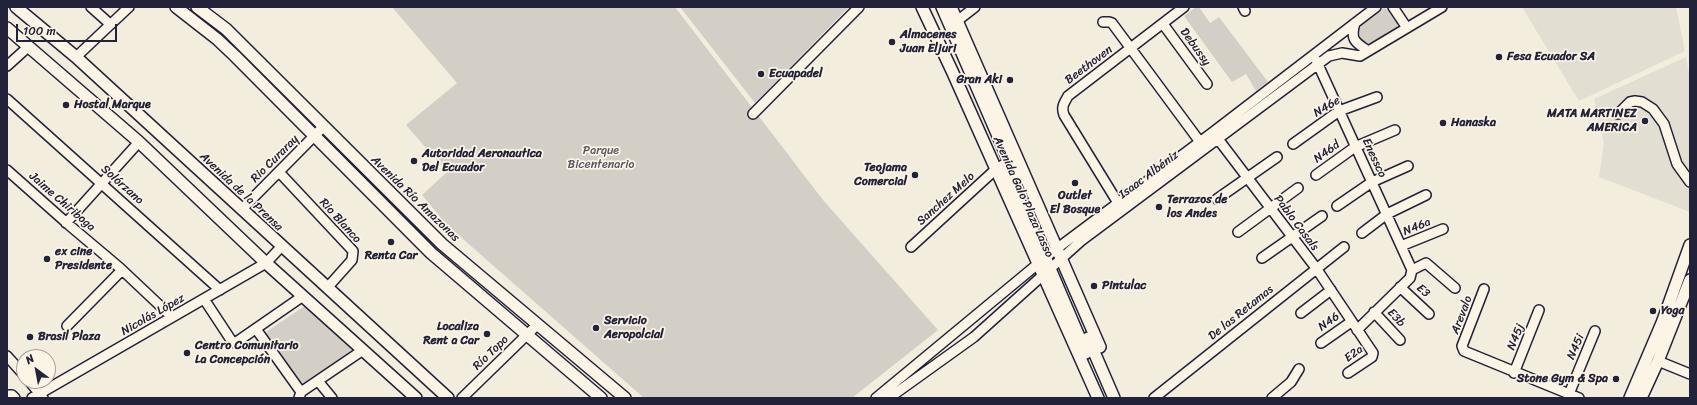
<!DOCTYPE html>
<html>
<head>
<meta charset="utf-8">
<style>
	body { margin:0 }
	#map { position:relative; width:1697px; height:405px; overflow:hidden; background:#f3edde; font-family:Sriracha,sans-serif }
	canvas { display:block }
	.frame { position:absolute; inset:0; border:8px solid #22223b; pointer-events:none }
	.north { position:absolute; left:16px; top:349px; width:40px; height:40px; box-sizing:border-box; background:#fcf5e5; border:1px solid #a5a1a1; border-radius:50%; rotate:328deg; font-size:11px; font-weight:700; line-height:16px; text-align:center; color:#22223b }
	.north::after { content:''; display:block; margin:auto; width:14px; height:18px; background:#22223b; clip-path:polygon(50% 0,100% 100%,50% 72%,0 100%) }
	.scale { position:absolute; left:16px; top:24px; width:101px; height:18px; box-sizing:border-box; border:2px solid #22223b; border-top:0; padding-left:5px; font-size:12px; line-height:14px; white-space:nowrap; color:#22223b; -webkit-text-stroke:3px #fcf5e5; paint-order:stroke }
</style>
</head>
<body>
<div id="map">
<canvas width="1697" height="405"></canvas>
<div class="frame"></div>
<div class="north">N</div>
<div class="scale">100 m</div>
</div>
<script>
const g = document.querySelector('canvas').getContext('2d');
g.lineJoin = 'round';
function fill(path, color) {
  g.fillStyle = color;
  g.fill(path, 'evenodd');
}
function trace(path, color, width, dash) {
  g.strokeStyle = color;
  g.lineWidth = width;
  g.lineCap = dash ? 'butt' : 'round';
  g.setLineDash(dash || []);
  g.stroke(path);
}
function write(font, color, halo, rows, align = 'center') {
  g.font = font + ' Sriracha,sans-serif';
  g.lineWidth = 3.5;
  g.setLineDash([]);
  g.textBaseline = 'middle';
  g.strokeStyle = halo;
  g.fillStyle = color;
  for (const [text, x, y, turn = 0] of rows) {
    g.save();
    g.translate(x, y);
    g.rotate((+turn || 0) * Math.PI / 180);
    g.textAlign = isNaN(turn) ? turn : align;
    if (halo) g.strokeText(text, 0, 0);
    g.fillText(text, 0, 0);
    g.restore();
  }
}
fill(new Path2D(`
	M1522,7H1676L1685,51L1579,101Z
	M1686,57L1690,79V212L1599,177L1604,143L1594,99Z`), '#e3ded2');
fill(new Path2D(`
	M392,7H675L823,200L938,330L852,398H644L447,225L422,195L447,172L406,125L457,83Z
	M680,7H849L755,103Z
	M1196,7H1199L1210,23L1219,17L1268,82L1256,91L1246,74L1232,82L1184,16Z
	M1384,8L1389,10L1398,24L1397,30L1369,43L1363,42C1350,27 1373,16 1384,8Z
	M306,305L352,350L350,354L304,387L302,382L298,381L270,341L266,332Z`), '#d4cfc6');
const minor = new Path2D(`
	M91,7L110,24
	M1243,7L1245,11
	M1393,7L1407,28
	M957,21L975,7
	M1103,22H1109L1112,23L1203,146
	M1355,23C1350,40 1355,42 1368,51
	M1163,24L1207,84
	M76,57L129,7
	M1316,60L1412,270L1410,278L1357,330
	M7,66L28,47
	M7,99L220,290
	M753,114L859,7
	M1618,114L1630,102L1635,101L1642,102L1653,109L1664,124L1677,164L1690,182
	M1215,135L1316,268L1373,353L1372,357L1348,373
	M1293,144L1339,111L1377,97
	M7,170L69,225L120,268L172,317
	M279,172L353,251L352,260L327,288
	M1316,175L1355,147L1395,130
	M1217,199L1277,157
	M1118,203L1064,115C1061,107 1064,103 1068,96L1184,7
	M1337,206L1372,182L1408,166
	M242,209L324,126
	M66,223L139,142
	M1238,232L1298,188
	M1362,233L1387,214L1426,195
	M1401,246L1443,229
	M911,247L996,169
	M1262,258L1322,216
	M1412,270L1426,263L1455,288
	M1400,287L1429,314
	M1484,289L1462,346L1464,351L1579,398
	M204,299L231,340L235,343L303,296
	M1374,312L1400,340
	M1301,313L1331,290
	M67,326L122,270
	M256,329L301,392
	M1321,343L1351,322
	M7,356L24,375
	M1658,361L1690,374
	M1514,373L1539,310
	M29,381L43,398
	M318,381L332,398
	M1569,394L1595,331
	M7,395H12L15,398
	M32,398L266,263L281,247
	M299,398L301,392L363,350
	M462,398L537,325
	M876,398L1051,253L1213,132L1376,7
	M889,398L974,337L1081,241L1329,56L1342,53L1360,56L1442,7
	M1154,398L1344,247
	M1272,398L1291,382L1299,369`);
const major = new Path2D(`
	M16,7L76,57L448,398
	M176,7L217,39L235,56L431,253L601,398
	M197,7L226,29L442,244L625,398
	M922,7L953,73L1098,398
	M942,7L1015,175
	M951,7L1100,347
	M7,28L139,142L266,263L416,398
	M1003,166L1045,257L1086,353
	M1088,338L1114,398
	M1630,398L1662,323L1690,245
	M1641,398L1658,361L1690,280`);
trace(minor, '#22223b', 12);
trace(major, '#22223b', 14);
trace(minor, '#fcf5e5', 9);
trace(major, '#fcf5e5', 11);
for (const [x, y, r, color] of [
	[892,42,4,"#22223b"],
	[1499,57,4,"#22223b"],
	[761,74,4,"#22223b"],
	[1010,80,4,"#22223b"],
	[66,105,4,"#22223b"],
	[1645,121,4,"#22223b"],
	[1443,123,4,"#22223b"],
	[414,161,4,"#22223b"],
	[915,175,4,"#22223b"],
	[1075,183,4,"#22223b"],
	[1159,207,4,"#22223b"],
	[391,242,4,"#22223b"],
	[47,259,4,"#22223b"],
	[1094,286,4,"#22223b"],
	[1653,311,4,"#22223b"],
	[596,328,4,"#22223b"],
	[487,334,4,"#22223b"],
	[30,337,4,"#22223b"],
	[187,353,4,"#22223b"],
	[1616,379,4,"#22223b"]
]) {
  const dot = new Path2D();
  dot.arc(x, y, r, 0, 2 * Math.PI);
  g.fillStyle = color;
  g.fill(dot);
  trace(dot, '#fcf5e5', 1.5);
}
write('bold 12px', '#22223b', '#fcf5e5', [
	["Almacenes",900,35],
	["Juan Eljuri",900,49],
	["Fesa Ecuador SA",1507,57],
	["Ecuapadel",769,74],
	["Gran Aki",1002,80,"right"],
	["Hostal Marque",74,105],
	["MATA MARTINEZ",1637,114,"right"],
	["AMERICA",1637,128,"right"],
	["Hanaska",1451,123],
	["Autoridad Aeronautica",422,154],
	["Del Ecuador",422,168],
	["Teojama",907,168,"right"],
	["Comercial",907,182,"right"],
	["Outlet",1075,196,"center"],
	["El Bosque",1075,210,"center"],
	["Terrazos de",1167,200],
	["los Andes",1167,214],
	["ex cine",55,252],
	["Presidente",55,266],
	["Renta Car",391,256,"center"],
	["Pintulac",1102,286],
	["Yoga",1661,311],
	["Servicio",604,321],
	["Aeropolcial",604,335],
	["Localiza",479,327,"right"],
	["Rent a Car",479,341,"right"],
	["Brasil Plaza",38,337],
	["Centro Comunitario",195,346],
	["La Concepción",195,360],
	["Stone Gym & Spa",1608,379,"right"]
], 'left');
write('12px', '#22223b', '#fcf5e5', [
	["Debussy",1195,47,54],
	["Beethoven",1089,65,-37],
	["N46e",1327,107,-31],
	["N46d",1327,152,-36],
	["Enessco",1374,158,65],
	["Rio Curaray",275,159,-45],
	["Isaac Albéniz",1149,175,-37],
	["Solórzano",122,185,42],
	["Avenida de la Prensa",241,192,43],
	["Avenida Galo Plaza Lasso",1023,197,66],
	["Avenida Río Amazonas",415,199,44],
	["Sanchez Melo",946,199,-42],
	["Jaime Chiriboga",62,202,41],
	["Rio Blanco",340,221,48],
	["Pablo Casals",1296,223,53],
	["N46a",1417,227,-22],
	["E3",1423,291,43],
	["De las Retamas",1241,313,-39],
	["Nicolás López",153,315,-30],
	["Arevalo",1462,315,-69],
	["E3b",1396,318,47],
	["N46",1329,322,-36],
	["N45j",1516,337,-68],
	["N45i",1576,347,-67],
	["Río Topo",491,353,-44],
	["E2a",1354,354,-36]
]);
write('12px', '#575665', '#fcf5e5', [
	["Parque",601,151],
	["Bicentenario",601,165]
]);
</script>
</body>
</html>
